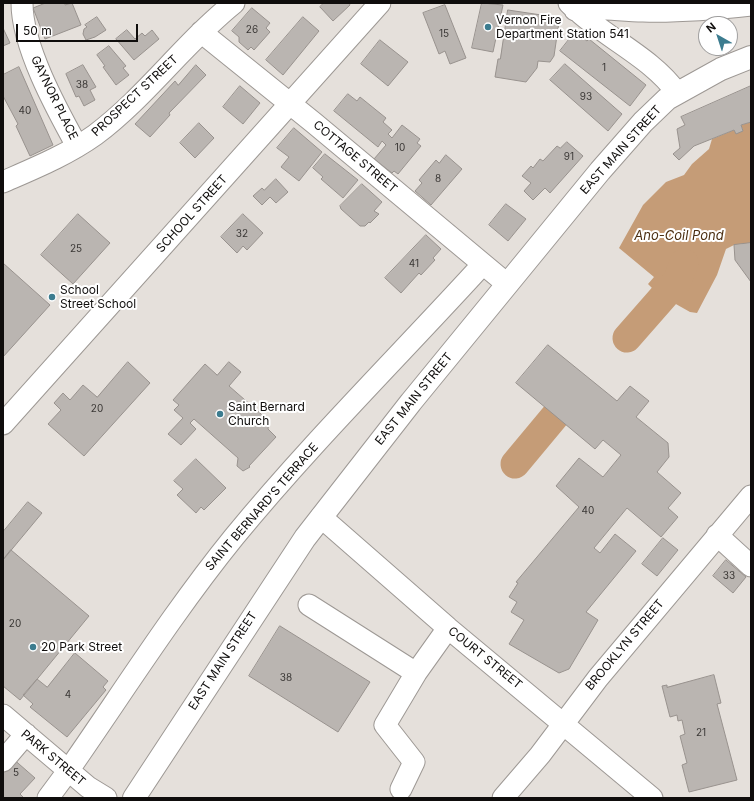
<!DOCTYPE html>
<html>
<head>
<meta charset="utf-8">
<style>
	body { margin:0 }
	#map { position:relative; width:754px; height:801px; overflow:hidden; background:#e5e0db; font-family:Inter,sans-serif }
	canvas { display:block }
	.frame { position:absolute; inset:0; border:4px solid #0f0d0c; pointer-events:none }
	.north { position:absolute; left:698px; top:16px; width:40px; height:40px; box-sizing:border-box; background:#fff; border:1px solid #9f9e9e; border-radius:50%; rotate:321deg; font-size:11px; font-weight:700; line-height:16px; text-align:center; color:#0f0d0c }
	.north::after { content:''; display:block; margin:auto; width:14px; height:18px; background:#3c7c8f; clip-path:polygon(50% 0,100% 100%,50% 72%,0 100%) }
	.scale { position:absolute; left:16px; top:24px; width:122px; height:18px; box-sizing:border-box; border:2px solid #0f0d0c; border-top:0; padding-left:5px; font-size:12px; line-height:14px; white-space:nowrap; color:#0f0d0c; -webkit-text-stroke:3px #fff; paint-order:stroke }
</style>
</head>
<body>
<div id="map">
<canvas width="754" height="801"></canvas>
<div class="frame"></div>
<div class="north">N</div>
<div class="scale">50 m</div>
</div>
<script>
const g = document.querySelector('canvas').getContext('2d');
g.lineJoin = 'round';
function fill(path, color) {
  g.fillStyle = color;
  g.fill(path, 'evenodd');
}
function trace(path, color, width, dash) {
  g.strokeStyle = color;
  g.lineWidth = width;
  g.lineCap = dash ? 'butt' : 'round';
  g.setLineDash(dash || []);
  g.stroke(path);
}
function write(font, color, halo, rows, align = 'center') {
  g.font = font + ' Inter,sans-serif';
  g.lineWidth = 4;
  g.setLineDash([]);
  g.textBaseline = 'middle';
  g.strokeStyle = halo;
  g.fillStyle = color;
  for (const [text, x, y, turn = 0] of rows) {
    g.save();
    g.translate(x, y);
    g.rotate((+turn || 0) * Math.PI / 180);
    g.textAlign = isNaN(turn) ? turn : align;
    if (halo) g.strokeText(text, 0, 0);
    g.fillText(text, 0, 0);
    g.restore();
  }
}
fill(new Path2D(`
	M751,122V243L734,245L726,249L717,275L697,313L690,312L651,290L652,288L648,284L654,277L619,248L643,205L666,182L684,175L692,164L709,149L712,139L734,130L743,131L741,125Z`), '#c59c77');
trace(new Path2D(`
	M627,338L677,281L684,263
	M515,464L555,416`), '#c59c77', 29);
const building = new Path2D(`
	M42,3H65V5L72,3L81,25L45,39L33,8L43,4Z
	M324,3H349L350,5L333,21L320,7Z
	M482,3L503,5L493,52L472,48Z
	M445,5L466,58L450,64L445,51L439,54L423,13Z
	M252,8L270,23L266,28L270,32L254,50L251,47L248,50L239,42V37L232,31Z
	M508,10L548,16L547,19L559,22L554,56L550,62L538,61L537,68L526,82L495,77L498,59H500Z
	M97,17L106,30L95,37L86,40L83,34L84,29L87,27L85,25Z
	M303,17L319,31L283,75L266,60Z
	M3,28L10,43L3,46Z
	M127,30L135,39L142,33L145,36L152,30L159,39L134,60L116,39Z
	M575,32L587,41L589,39L646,85L630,106L560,51Z
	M380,40L408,62L388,86L361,64Z
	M109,46L126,66L123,68L129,75L116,85L103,67L105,66L97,55Z
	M565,64L622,114L608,131L550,80Z
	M83,65L96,87L90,90L95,100L84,106L79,96L76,97L66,74Z
	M196,65L206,75L169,113L170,115L150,137L135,124L175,81L178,85Z
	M19,67L53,145L30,156L16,126L18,124L3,96V75Z
	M240,86L260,103L243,124L223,107Z
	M751,86V122L741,125L743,131L736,134L734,130L694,146L679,160L673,154L680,148L677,129L685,125L681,117Z
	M348,94L357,101L360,97L386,118L383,122L392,130L388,134L392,138L402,125L420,139L417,143L421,146L398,174L394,171L392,173L374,159L386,145L382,141L378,147L334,111Z
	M199,123L214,138L195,158L180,143Z
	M294,128L322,152L299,181L281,167L289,157L277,148Z
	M567,142L583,156L550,193L545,188L533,200L524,191L531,183L522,176L531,166L533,168L540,159L543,161L557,146L560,148Z
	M325,154L358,180L343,198L321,179L323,177L313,168Z
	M446,155L462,169L431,205L415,191L422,183L419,180L436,160L439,163Z
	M276,179L288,192L276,203L270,197L262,205L253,196L262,188L264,190Z
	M362,184L382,202L374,211L379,214L370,223L369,222L365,226H360L341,209L340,206Z
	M506,204L526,219L508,241L489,225Z
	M78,214L110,243L73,284L41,255Z
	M243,214L263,233L247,250L243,246L237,253L221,237Z
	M426,235L441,249L433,258L435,260L421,275L419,273L401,293L385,278Z
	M751,243V282L735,260L734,245Z
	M3,263L50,305L3,357Z
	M548,345L617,401L630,386L649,401L636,417L668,443L669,457L657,472L681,493L668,508L678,517L661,537L627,508L594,548L600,553L615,534L636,551L586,612L598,620L569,669L559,673L509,644L524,620L511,612L517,602L509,597L518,583L516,582L579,507L556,486L579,458L603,477L621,455L603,440L595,449L516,383Z
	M128,362L150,383L84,456L48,424L61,410L54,403L63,393L70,400L83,385L97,397Z
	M229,362L241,372L229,386L269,421L268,429L276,437L249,466L250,467L243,471L237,466L238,458L194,419L190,423L196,429L181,445L168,434L183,418L174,410L179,405L173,400L205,364L217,375Z
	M196,459L226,488L204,510L201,507L196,513L177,495L183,489L174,481Z
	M28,502L42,513L3,560V532Z
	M663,538L678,550L657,576L642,564Z
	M11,550L89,616L20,700L3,686V560Z
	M726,560L746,577L733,593L713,576Z
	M280,626L370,682L338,732L249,676Z
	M75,653L108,681L103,687L106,690L67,737L30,707L33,704L23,695L37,679L47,687Z
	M714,675L721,703L717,704L737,780L689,792L682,765L687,763L680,736L685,734L682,720L678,721L677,715L670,717L662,686L667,685V687Z
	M11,757L35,778L20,794L24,798H3V766Z`);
fill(building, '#bab5b1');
trace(building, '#98928e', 1);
const minor = new Path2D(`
	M22,3C22,46 56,108 77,146
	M569,3C601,36 651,56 677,93
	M575,10C598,6 620,11 643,11C679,12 715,9 751,5
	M201,32L314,123L507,284
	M3,182C35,168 67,155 95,135C146,97 184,43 234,3
	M3,424L380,3
	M321,517L448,628L652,798
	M717,535L751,566
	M309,605L416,673
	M3,715L88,787L106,798
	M3,761L26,734
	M401,789L414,762L385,725L416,673L448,628
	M48,798L68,771C123,692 174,611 234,537C312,442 400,355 483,264
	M503,798L540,755L598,678L751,496`);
const major = new Path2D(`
	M134,798L305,538L411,402L600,171L643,122L667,99L721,69L751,57`);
trace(minor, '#9d9894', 23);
trace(major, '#9d9894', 24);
trace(minor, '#fff', 21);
trace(major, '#fff', 22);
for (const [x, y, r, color] of [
	[488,27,4,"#3c7c8f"],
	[52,297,4,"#3c7c8f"],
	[220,414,4,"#3c7c8f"],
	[33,647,4,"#3c7c8f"]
]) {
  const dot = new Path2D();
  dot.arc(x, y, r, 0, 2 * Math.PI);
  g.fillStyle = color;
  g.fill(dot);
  trace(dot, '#fff', 1.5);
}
write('10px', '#3a3735', null, [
	["26",252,30],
	["15",444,34],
	["1",604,68],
	["38",82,85],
	["93",586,97],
	["40",25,111],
	["10",400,148],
	["91",569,157],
	["8",438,179],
	["32",242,234],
	["25",76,249],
	["41",414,264],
	["20",97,409],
	["40",588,511],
	["33",729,576],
	["20",15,624],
	["38",286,678],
	["4",68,695],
	["21",701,733],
	["5",16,773]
]);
write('12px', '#0f0d0c', '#fff', [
	["Vernon Fire",496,20],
	["Department Station 541",496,34],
	["School",60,290],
	["Street School",60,304],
	["Saint Bernard",228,407],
	["Church",228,421],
	["20 Park Street",41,647]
], 'left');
write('12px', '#0f0d0c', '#fff', [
	["PROSPECT STREET",135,96,-43],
	["GAYNOR PLACE",54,98,64],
	["EAST MAIN STREET",621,150,-48],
	["COTTAGE STREET",355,157,40],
	["SCHOOL STREET",192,214,-48],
	["EAST MAIN STREET",414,399,-51],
	["SAINT BERNARD'S TERRACE",262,507,-49],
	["BROOKLYN STREET",625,645,-50],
	["COURT STREET",485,658,39],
	["EAST MAIN STREET",223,661,-57],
	["PARK STREET",53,758,40]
]);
write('italic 13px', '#4b2e11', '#fff', [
	["Ano-Coil Pond",679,236]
]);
</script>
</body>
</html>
